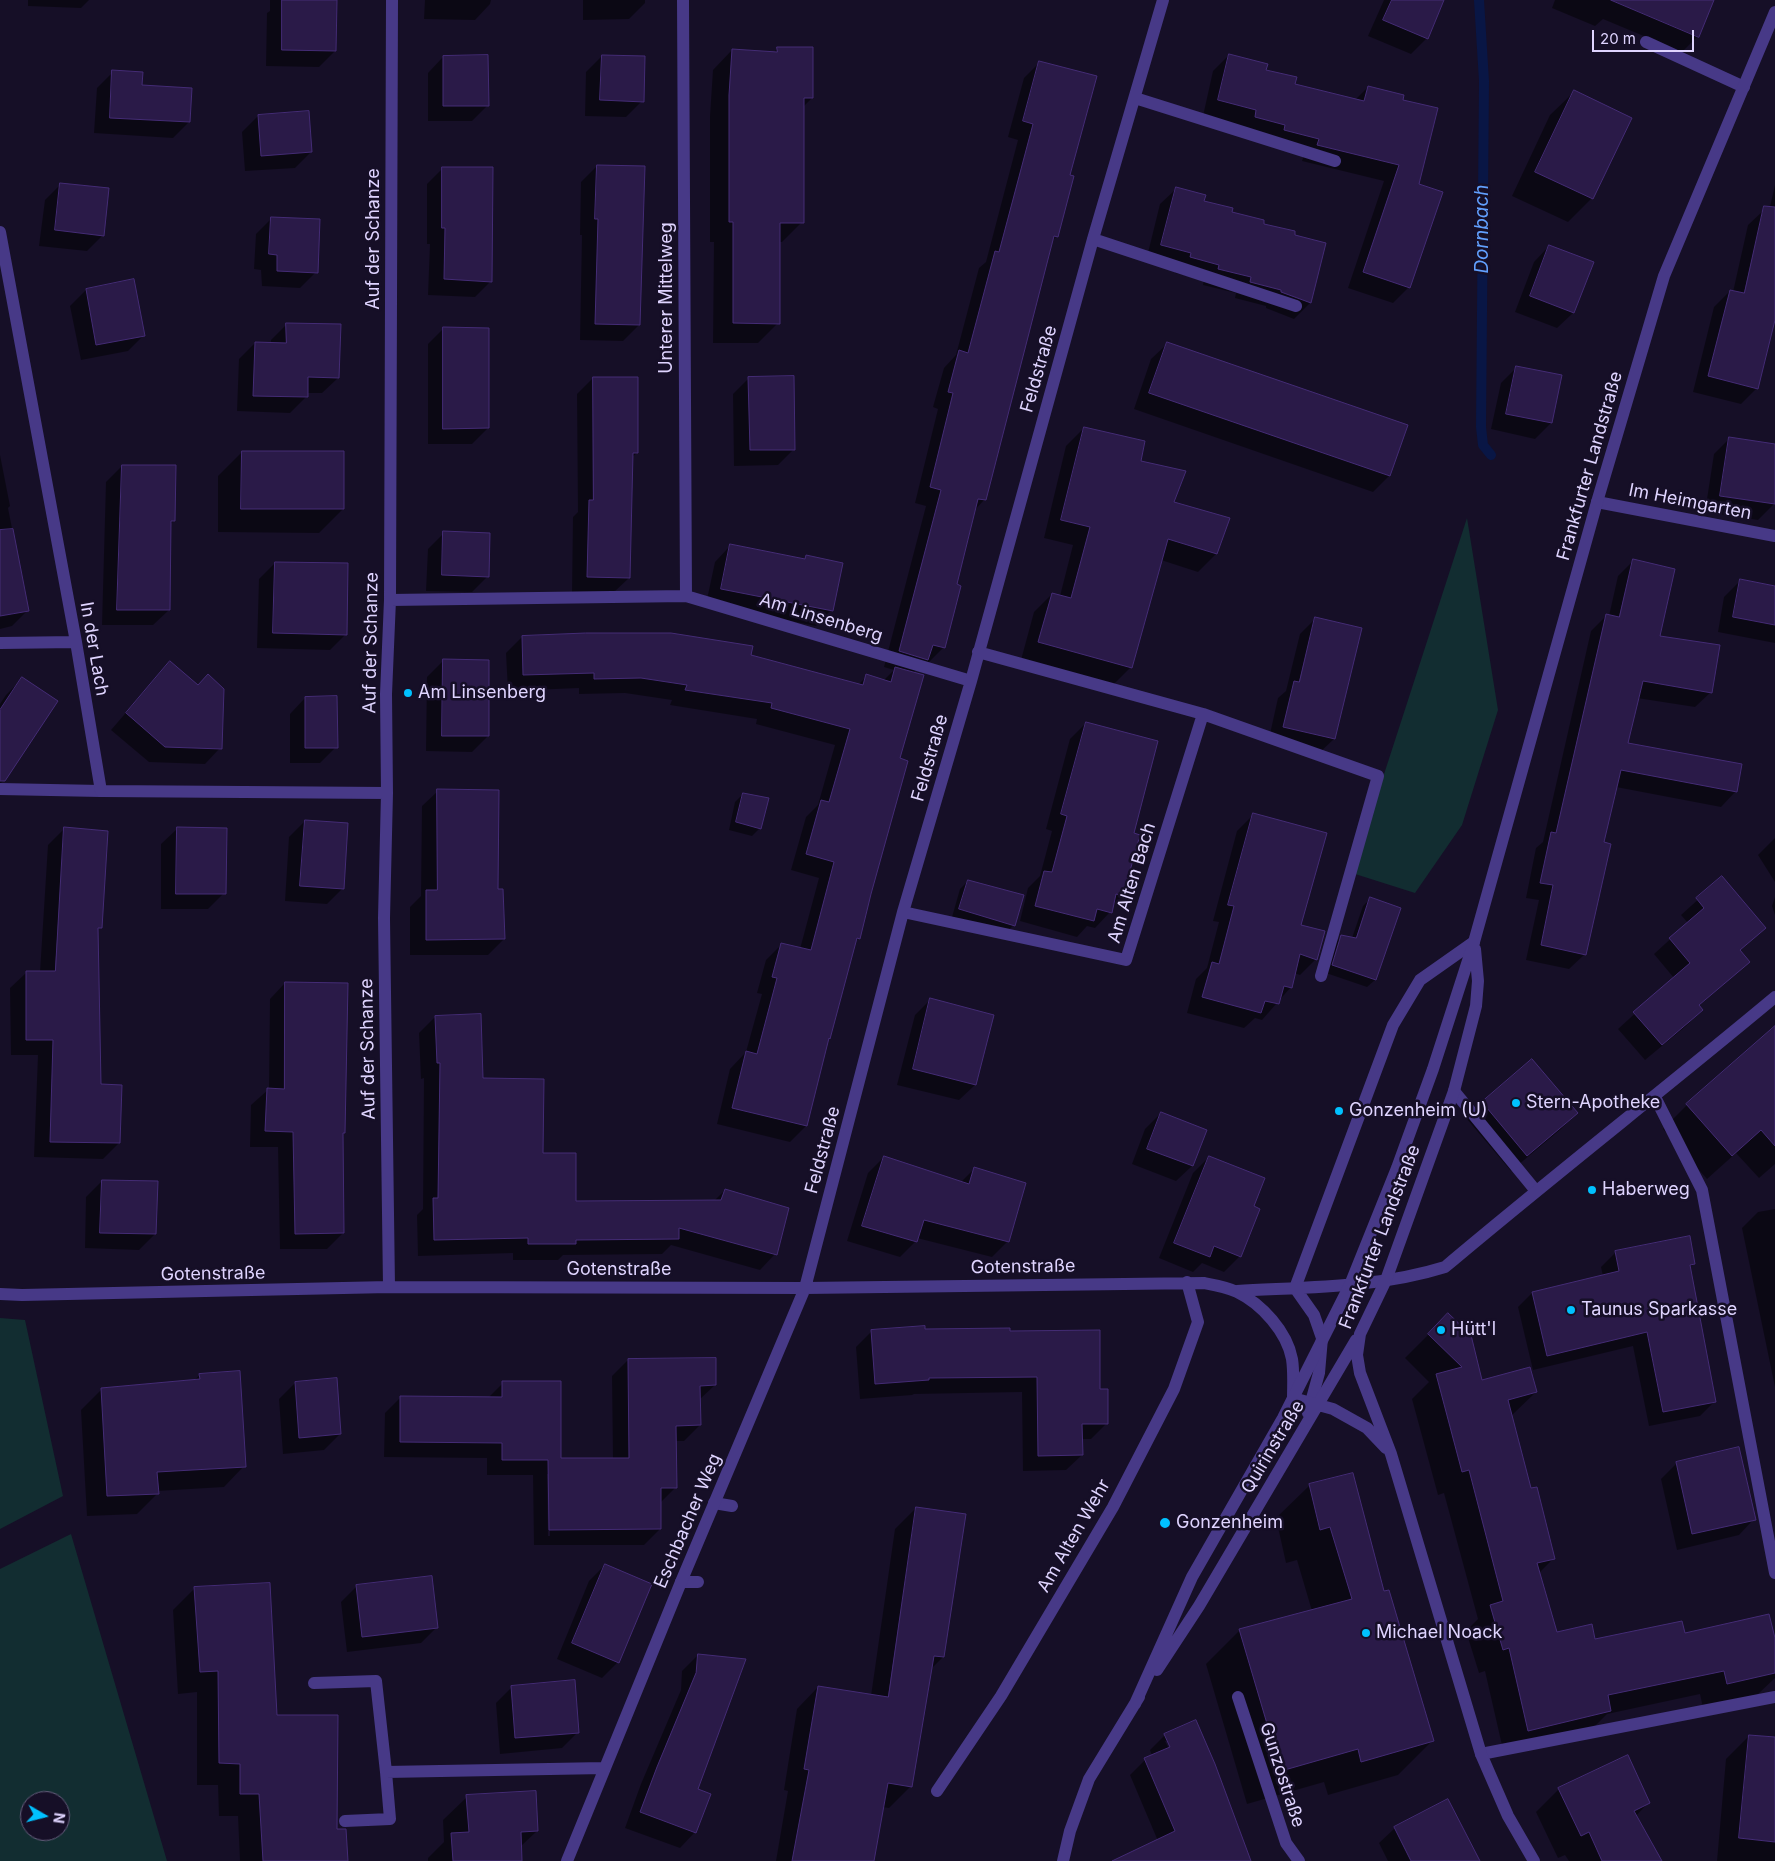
<!DOCTYPE html>
<html>
<head>
<meta charset="utf-8">
<style>
	body { margin:0 }
	#map { position:relative; width:1775px; height:1861px; overflow:hidden; background:#160f27; font-family:Inter,sans-serif }
	canvas { display:block }
	.north { position:absolute; left:20px; top:1791px; width:50px; height:50px; box-sizing:border-box; background:#160f27; border:1px solid #665e7d; border-radius:50%; rotate:98deg; font-size:14px; font-weight:700; line-height:20px; text-align:center; color:#dfd4ff }
	.north::after { content:''; display:block; margin:auto; width:18px; height:22px; background:#00c1ff; clip-path:polygon(50% 0,100% 100%,50% 72%,0 100%) }
	.scale { position:absolute; left:1592px; top:30px; width:102px; height:22px; box-sizing:border-box; border:2px solid #dfd4ff; border-top:0; padding-left:6px; font-size:15px; line-height:18px; white-space:nowrap; color:#dfd4ff; -webkit-text-stroke:4px #160f27; paint-order:stroke }
</style>
</head>
<body>
<div id="map">
<canvas width="1775" height="1861"></canvas>
<div class="north">N</div>
<div class="scale">20 m</div>
</div>
<script>
const g = document.querySelector('canvas').getContext('2d');
g.lineJoin = 'round';
function fill(path, color) {
  g.fillStyle = color;
  g.fill(path, 'evenodd');
}
function trace(path, color, width, dash) {
  g.strokeStyle = color;
  g.lineWidth = width;
  g.lineCap = dash ? 'butt' : 'round';
  g.setLineDash(dash || []);
  g.stroke(path);
}
function write(font, color, halo, rows, align = 'center') {
  g.font = font + ' Inter,sans-serif';
  g.lineWidth = 5;
  g.setLineDash([]);
  g.textBaseline = 'middle';
  g.strokeStyle = halo;
  g.fillStyle = color;
  for (const [text, x, y, turn = 0] of rows) {
    g.save();
    g.translate(x, y);
    g.rotate((+turn || 0) * Math.PI / 180);
    g.textAlign = isNaN(turn) ? turn : align;
    if (halo) g.strokeText(text, 0, 0);
    g.fillText(text, 0, 0);
    g.restore();
  }
}
fill(new Path2D(`
	M1467,518L1498,710L1462,825L1415,893L1352,873Z
	M0,1318L25,1320L63,1496L0,1529Z
	M71,1534L167,1861H0V1569ZM30,1801H60V1831H30Z`), '#122d31');
fill(new Path2D(`
	M28,0H89L81,8L28,6Z
	M270,0H335V51L319,67L266,66L267,13L270,11Z
	M425,0H491L490,4L475,20L424,19Z
	M583,0H645V3L629,19L583,20Z
	M1384,0H1443L1427,38L1411,54L1368,36Z
	M1555,0H1712L1698,36L1682,52L1603,19L1595,26L1552,8Z
	M778,48L812,98L803,107L802,222L782,242H778V323L758,343H713L714,242H710V116L713,70L732,50L773,53Z
	M1229,55L1294,85L1355,100L1368,87L1401,100L1418,185L1409,287L1393,303L1348,288L1384,181L1302,161L1304,155L1203,116L1213,71Z
	M602,56L642,101L626,117L585,116L586,72Z
	M443,57L488,105L472,121H428V73Z
	M1040,62L1068,176L1057,236L1051,242L984,500L974,511L955,585L944,647L928,663L924,662L913,673L898,759L859,938L854,943L827,1040L806,1126L790,1142L717,1124L730,1069L746,1052L762,994L757,993L766,960L782,944L800,949L819,878L791,870L806,817L818,805L835,745L756,724L757,719L670,705L672,700L625,693L579,694V688L508,691L506,653L522,637L750,656L858,685L867,676L883,681L894,670L884,667L926,506L915,503L938,409L933,407L944,368L956,355L979,268L986,262L1018,140L1008,137L1024,78Z
	M113,72L141,86L189,122L173,138L94,133L97,88Z
	M1574,92L1592,198L1568,222L1512,196L1550,115Z
	M258,116L311,152L295,168L245,171L242,132Z
	M597,166L639,325L623,341L580,340L582,235H580L581,182Z
	M443,168L491,281L475,297L428,295L430,244H427V184Z
	M61,184L103,235L87,251L39,246L45,200Z
	M1775,185V320H1774L1757,388L1741,404L1693,392L1714,307L1730,291L1733,292L1748,225L1764,210L1769,211Z
	M1176,189L1202,202L1230,213L1293,236L1325,244L1310,303L1294,319L1266,308V306L1235,298L1236,293L1203,285L1204,280L1175,273L1176,268L1146,261L1160,204Z
	M272,218L316,272L300,288L262,286L261,270L254,269L256,234Z
	M1549,246L1573,313L1557,328L1515,312L1534,262Z
	M86,290L144,335L128,351L81,360L70,306Z
	M287,324L338,378L322,393H306V397L290,413L237,411L239,359L255,343L271,344V340Z
	M444,328L488,428L472,444H428V344Z
	M1167,344L1406,426L1389,476L1373,492L1134,409L1151,359Z
	M1517,367L1551,423L1535,439L1491,429L1501,383Z
	M593,378L637,453L631,458L629,578L613,593H572L573,517L578,512L577,394Z
	M749,378L794,449L778,465L734,466L733,394Z
	M1084,428L1139,462L1173,503L1228,519L1216,554L1198,572L1161,560L1131,667L1113,685L1021,660L1034,612L1052,594L1060,596L1073,545L1044,538L1066,446Z
	M1730,438L1775,445L1774,504L1758,520L1705,512L1714,454Z
	M242,452L343,509L319,533L218,532V476Z
	M0,455L10,506L8,508L28,610L12,626L0,629Z
	M122,466L174,521L170,524L169,610L153,625H102L106,482Z
	M444,533L488,576L472,592L426,591L428,549Z
	M730,546L803,560L806,557L831,610L816,626L706,604L715,562Z
	M1634,560L1658,637L1711,692L1695,707L1637,698L1627,744L1736,791L1721,807L1616,787L1602,843L1585,954L1569,969L1526,960L1539,900L1526,898L1536,848L1543,842L1591,631L1606,616H1609L1618,576Z
	M275,563L346,634L330,650L257,648L259,579Z
	M1740,581L1775,587V643L1718,632L1724,597Z
	M1316,618L1334,739L1318,754L1268,743L1278,698L1286,691L1300,634Z
	M443,661L488,736L472,752L426,751L427,677Z
	M170,663L220,748L205,764L149,762L111,730L155,679Z
	M22,679L5,779L0,784V704L6,695Z
	M305,698L336,747L320,763H290V714Z
	M1086,723L1133,834L1139,836L1122,896L1112,906L1110,912L1095,928L1087,926L1077,937L1020,921L1028,888L1040,876L1052,831L1046,829L1070,739Z
	M438,791L504,939L488,955H410V907L421,896L422,806Z
	M743,794L760,828L752,836L729,830L735,802Z
	M1253,815L1316,959L1300,975L1294,973L1291,987L1262,1020L1255,1018L1244,1028L1187,1013L1196,979L1207,968L1219,922L1213,921L1237,831Z
	M305,821L343,888L327,904L285,901L289,837Z
	M64,829L100,927L97,931L100,1085L119,1143L103,1159L34,1157L38,1055H11L10,988L26,973L40,972L48,845Z
	M177,829L224,893L208,909H161V844Z
	M1775,838V882L1758,855Z
	M1722,878L1764,928L1739,951L1748,962L1698,1006L1701,1010L1686,1026L1645,1060L1618,1029L1674,978L1654,954L1688,923L1681,915Z
	M968,881L1014,925L1006,932L952,917L960,889Z
	M1775,897V915L1772,906Z
	M1370,899L1400,909L1375,980L1367,987L1326,973L1334,944L1342,936L1352,938L1363,906Z
	M285,983L343,1133L342,1134L343,1233L327,1249H280L278,1147H250L251,1105L269,1089L270,999Z
	M930,1000L975,1085L959,1100L897,1085L915,1015Z
	M435,1017L574,1202L714,1201L725,1190L775,1254L760,1270L671,1245L662,1254L563,1255L558,1260H513V1253L418,1256L417,1215L423,1209L424,1078L421,1079L419,1033Z
	M1775,1027V1164L1759,1178L1736,1153L1707,1179L1663,1129L1687,1105Z
	M1532,1061L1576,1113L1561,1129L1511,1171L1467,1119L1483,1103Z
	M1161,1113L1192,1166L1176,1181L1132,1164L1145,1129Z
	M884,1157L961,1182L974,1169L1008,1241L992,1257L917,1238L916,1241L900,1257L847,1241L868,1173Z
	M1209,1157L1252,1207L1240,1256L1224,1272L1202,1263L1193,1272L1159,1258L1193,1173Z
	M102,1181L155,1234L139,1250L85,1248L86,1197Z
	M1775,1209V1387L1742,1228L1758,1212Z
	M1615,1253L1694,1264L1689,1268L1715,1401L1700,1416L1649,1426L1633,1346L1533,1370L1518,1307L1532,1293L1603,1276L1601,1267Z
	M1448,1315L1481,1381L1536,1392L1511,1416L1530,1490L1554,1558L1538,1574L1556,1633L1594,1640L1684,1635L1775,1643V1678L1757,1695L1703,1708L1700,1694L1607,1714L1586,1735L1504,1754L1485,1671L1479,1673L1466,1631L1478,1619L1444,1493L1438,1495L1412,1399L1429,1382L1405,1358Z
	M924,1330L1009,1332L1099,1391L1107,1423L1091,1439H1081L1082,1455L1066,1470L1023,1471L1022,1392L914,1394L912,1395L860,1399L856,1347L872,1331Z
	M628,1360L715,1385L699,1400L700,1425L684,1441H675V1488L660,1503V1529L644,1545H534L533,1475H487V1458L384,1457L385,1413L401,1397L488,1398L503,1383L560,1460L613,1459L612,1376ZM547,1474H550V1536H548Z
	M200,1375L244,1466L224,1487L157,1491V1494L137,1514L87,1516L81,1410L101,1390L193,1381Z
	M295,1383L340,1434L324,1450L283,1454L279,1399Z
	M1677,1463L1754,1519L1739,1535L1677,1550L1661,1479Z
	M1310,1485L1384,1592L1432,1741L1398,1775L1328,1795L1324,1782L1247,1804L1206,1664L1240,1630L1312,1611L1297,1560L1286,1563L1276,1518Z
	M916,1508L943,1657L930,1670L911,1786L889,1808L882,1807L873,1861H776L788,1791L784,1790L797,1709L818,1687L871,1696L895,1529Z
	M605,1565L618,1662L602,1678L557,1659L589,1581Z
	M357,1586L436,1628L421,1643L347,1652L341,1602Z
	M195,1588L276,1716L336,1831L347,1861H240L238,1816H219L218,1785H197V1692L178,1694L173,1610Z
	M698,1655L695,1832L680,1848L625,1828L641,1784L681,1690L682,1671Z
	M512,1687L578,1732L562,1748L500,1754L496,1703Z
	M1165,1735L1250,1861H1124L1158,1841L1130,1775L1145,1760L1152,1756L1150,1750ZM1165,1741H1168L1173,1752L1171,1753Z
	M1749,1736L1775,1738V1861H1717L1726,1759Z
	M1559,1789L1648,1803L1636,1816L1660,1861H1569L1565,1855L1558,1858L1536,1812Z
	M467,1797L537,1831L520,1847L521,1861H428V1858L444,1842L443,1820Z
	M1395,1828L1477,1861H1388L1379,1843Z`), '#0007');
trace(new Path2D(`
	M1479,0L1484,81L1481,427L1483,445L1491,455`), '#091645', 10);
const building = new Path2D(`
	M282,0H337L336,51L282,50Z
	M1392,0H1444L1428,39L1383,20Z
	M1611,0H1714L1699,37Z
	M777,47H813V98H804V223H780V324L733,323V222H729V95L732,49L777,52Z
	M1229,54L1268,64L1266,70L1297,77L1295,84L1364,101L1368,86L1404,95L1403,100L1438,108L1419,184L1443,192L1410,288L1363,272L1399,165L1317,145L1319,139L1284,130L1285,125L1255,117L1256,110L1218,100Z
	M488,55L489,106H443V56Z
	M602,55L645,56L644,102L600,100Z
	M1039,61L1097,76L1070,175L1074,176L1058,237L1054,236L986,500L978,499L957,584L961,586L945,648L933,645L928,660L899,651L941,490L930,487L953,393L948,392L959,350L968,353L995,251L999,252L1033,124L1023,121Z
	M112,70L143,72L142,85L192,88L190,122L110,118Z
	M1574,90L1632,118L1593,199L1535,172Z
	M309,111L312,152L261,156L258,115Z
	M597,165L645,166L640,325L595,324L598,219H595Z
	M442,167H493L492,282L444,279L445,228H442Z
	M60,183L109,188L104,236L55,230Z
	M1176,187L1206,195L1204,201L1233,208L1232,212L1264,220V224L1295,231V235L1326,243L1311,303L1281,292V290L1250,282L1251,277L1218,269L1219,265L1190,257L1191,253L1161,245Z
	M1764,206L1775,207V320L1758,389L1708,376L1730,290L1744,293Z
	M271,217L320,219L318,273L277,271V255L269,254Z
	M1549,245L1594,262L1574,313L1530,296Z
	M134,279L145,336L96,345L86,289Z
	M286,323L341,324L339,378L308,377V397L253,396L255,342L286,343Z
	M443,327L489,328V428L443,429Z
	M1167,342L1408,425L1390,476L1149,393Z
	M1516,366L1562,375L1552,423L1506,414Z
	M794,376L795,450H750L748,377Z
	M593,377H638V453H633L630,578L587,577L589,500H593Z
	M1084,427L1145,441L1141,461L1186,471L1174,502L1230,518L1217,554L1168,539L1132,668L1038,642L1052,593L1071,598L1090,527L1061,520Z
	M1729,437L1775,444V504L1720,496Z
	M242,451H344V509H241Z
	M122,465H176L175,521H171L170,610H117Z
	M13,529L29,611L0,616V530Z
	M443,531L490,533L489,577L442,575Z
	M730,544L805,559L806,555L843,563L833,611L721,589Z
	M1633,559L1675,569L1660,636L1720,645L1712,693L1643,681L1628,743L1742,764L1737,792L1621,770L1604,842L1611,844L1586,955L1541,945L1553,885L1540,883L1551,832L1556,833L1606,614L1619,617Z
	M275,562L348,563L347,635L273,633Z
	M1740,579L1775,586V625L1733,617Z
	M1315,617L1362,628L1335,739L1283,727L1294,681L1299,682Z
	M586,633H671L753,646L751,655L863,685L866,674L891,682L895,667L924,675L900,758L908,761L871,894L860,939L857,938L830,1039L829,1038L807,1126L732,1108L746,1051L757,1054L777,978L772,977L781,943L811,950L834,862L806,854L821,800L829,802L850,729L771,708L772,703L685,690L687,685L641,678L594,679V673L523,675L522,636Z
	M443,659L489,660V736H442Z
	M170,661L198,685L208,674L224,689L222,749L165,747L126,713Z
	M22,677L58,701L5,781H0V710Z
	M337,696L338,748H305V697Z
	M1086,722L1158,741L1134,833L1140,835L1123,896L1116,894L1112,913L1097,909L1094,921L1035,906L1044,871L1052,872L1067,816L1061,814Z
	M437,789L499,790L498,889H503L505,939L426,940V890H437Z
	M743,793L769,798L761,829L736,822Z
	M1253,813L1327,833L1301,925L1325,931L1317,960L1300,954L1292,988L1284,986L1279,1004L1265,1001L1261,1013L1202,997L1212,962L1219,964L1234,906L1228,905Z
	M305,820L348,823L344,889L300,886Z
	M64,827L108,831L102,928H98L101,1084L122,1085L120,1143L50,1142L53,1040H26V971H55Z
	M177,827L227,828L226,894H176Z
	M1722,876L1766,928L1740,950L1750,962L1699,1005L1703,1010L1662,1045L1633,1012L1690,963L1669,938L1704,908L1696,898Z
	M968,880L1024,895L1015,926L959,909Z
	M1370,897L1401,908L1376,980L1332,965L1341,935L1356,938Z
	M285,982L348,983L345,1133H343L344,1233L295,1234L293,1132L265,1131L267,1088L284,1089Z
	M930,998L994,1015L976,1085L913,1069Z
	M481,1014L483,1078L544,1079L543,1153H576V1201L721,1200L725,1189L789,1208L777,1255L679,1228V1239L576,1240V1244H528V1238L434,1240L433,1198H438L440,1063H437L435,1016Z
	M1775,1026V1146L1761,1130L1732,1156L1686,1104Z
	M1532,1059L1578,1113L1527,1156L1482,1102Z
	M1161,1112L1207,1130L1193,1166L1147,1149Z
	M884,1156L969,1184L974,1167L1026,1183L1009,1242L924,1220L917,1242L862,1226Z
	M1209,1156L1265,1178L1254,1206L1260,1209L1241,1257L1214,1246L1210,1257L1174,1243Z
	M102,1180L158,1181L156,1234L100,1233Z
	M1690,1236L1695,1264L1690,1265L1716,1402L1663,1412L1647,1332L1547,1356L1532,1292L1619,1271L1615,1251Z
	M1448,1313L1471,1335L1482,1380L1530,1367L1537,1392L1508,1400L1531,1488L1537,1487L1555,1559L1537,1563L1557,1632L1592,1624L1595,1639L1682,1621L1685,1633L1769,1614L1775,1638V1673L1727,1684L1724,1671L1608,1695L1611,1711L1528,1731L1509,1648L1503,1650L1490,1605L1503,1601L1469,1470L1462,1472L1436,1374L1462,1367L1428,1334Z
	M925,1326V1329L1010,1328V1331L1100,1330V1389H1108V1424H1082L1083,1455L1038,1456L1037,1377L929,1378V1380L875,1384L871,1330Z
	M716,1358V1385L700,1386L701,1425L676,1426L677,1488H661V1529L549,1530L548,1460H502V1443L400,1442V1396L502,1397V1381H561V1458H629L628,1359Z
	M240,1371L246,1467L157,1472L159,1494L107,1496L101,1388L200,1379L199,1374Z
	M337,1378L341,1434L299,1438L295,1382Z
	M1739,1447L1756,1520L1692,1534L1676,1462Z
	M1353,1473L1384,1591L1389,1590L1434,1741L1361,1762L1358,1749L1281,1771L1239,1629L1352,1599L1330,1527L1320,1530L1309,1484Z
	M916,1507L966,1514L944,1657L934,1656L912,1787L888,1783L874,1861H792L809,1770L804,1769L818,1686L888,1697Z
	M605,1564L652,1584L619,1663L572,1643Z
	M432,1576L438,1628L362,1637L356,1585Z
	M270,1583L277,1715H338L337,1829H346L348,1861H263L259,1794H240V1764L219,1763L218,1671L200,1672L194,1587Z
	M698,1654L746,1659L698,1789L711,1794L696,1833L640,1812L657,1767L696,1673Z
	M575,1680L579,1733L515,1738L511,1686Z
	M1196,1720L1215,1764L1251,1861H1112L1175,1831L1144,1758L1170,1747L1164,1734Z
	M1749,1735L1775,1737V1842L1739,1838Z
	M1628,1755L1650,1803L1634,1811L1662,1861H1602L1589,1832L1581,1836L1558,1788Z
	M536,1791L538,1831L521,1832L522,1861H453L451,1833L469,1832L466,1795Z
	M1448,1799L1480,1861H1411L1394,1827Z`);
fill(building, '#2a1a48');
trace(building, '#442c75', 1);
trace(new Path2D(`
	M0,789L101,791
	M1454,1091L1536,1191
	M1655,1097L1702,1190L1775,1573
	M1295,1288L1393,1025L1420,980L1474,942
	M714,1503L732,1506
	M681,1582H698
	M1481,1754L1775,1697`), '#473987', 12);
trace(new Path2D(`
	M683,0L686,596
	M1646,42L1744,87
	M1135,98L1335,161
	M0,232L76,642L101,791L387,793
	M1093,239L1296,306
	M1597,502L1775,536
	M390,600L686,596L971,681
	M0,643L76,642
	M978,652L1203,714L1378,776L1321,976
	M903,912L1126,960L1203,714
	M389,1287L384,918L387,793L386,694L390,600L392,0
	M1295,1288L1314,1315L1322,1338L1319,1373L1308,1413
	M1237,1291C1306,1287 1378,1288 1445,1267C1554,1175 1666,1088 1775,997
	M0,1294L22,1295L389,1287L805,1288L1204,1283C1215,1285 1227,1287 1237,1292C1262,1304 1287,1332 1292,1359C1294,1372 1293,1385 1293,1398
	M314,1683L376,1681L386,1772L604,1768
	M1238,1697L1286,1843L1299,1861
	M937,1791L1001,1696L1113,1507L1174,1389L1198,1322L1187,1282
	M345,1821L390,1819L386,1772
	M567,1861L681,1582L805,1288L903,912L971,681L1093,239L1163,0`), '#473987', 12);
trace(new Path2D(`
	M1475,949L1478,981L1476,1006L1454,1091L1386,1280L1360,1334L1357,1355L1360,1373L1391,1454L1481,1754L1508,1816L1534,1861
	M1293,1398L1333,1409L1367,1428L1386,1448
	M1157,1670L1199,1606L1356,1340
	M1135,1704L1192,1577L1283,1418L1350,1285L1397,1168L1433,1069L1474,942L1597,502L1664,276L1775,12
	M1063,1861L1070,1831L1089,1779L1139,1697`), '#473987', 12);
for (const [x, y, r, color] of [
	[408,693,5,"#00c1ff"],
	[1516,1103,5,"#00c1ff"],
	[1339,1111,5,"#00c1ff"],
	[1592,1190,5,"#00c1ff"],
	[1571,1310,5,"#00c1ff"],
	[1441,1330,5,"#00c1ff"],
	[1165,1523,6,"#00c1ff"],
	[1366,1633,5,"#00c1ff"]
]) {
  const dot = new Path2D();
  dot.arc(x, y, r, 0, 2 * Math.PI);
  g.fillStyle = color;
  g.fill(dot);
  trace(dot, '#160f27', 2);
}
write('18px', '#dfd4ff', '#160f27', [
	["Auf der Schanze",374,239,-90],
	["Unterer Mittelweg",667,298,-90],
	["Feldstraße",1039,369,-74],
	["Frankfurter Landstraße",1590,466,-74],
	["Im Heimgarten",1690,502,11],
	["Am Linsenberg",821,618,17],
	["Auf der Schanze",371,643,-89],
	["In der Lach",94,649,80],
	["Feldstraße",930,758,-74],
	["Am Alten Bach",1132,883,-73],
	["Auf der Schanze",368,1049,-91],
	["Feldstraße",823,1150,-75],
	["Frankfurter Landstraße",1380,1237,-69],
	["Gotenstraße",1023,1267,-1],
	["Gotenstraße",619,1270],
	["Gotenstraße",213,1274,-1],
	["Quirinstraße",1273,1447,-59],
	["Eschbacher Weg",688,1521,-67],
	["Am Alten Wehr",1074,1536,-60],
	["Gunzostraße",1282,1775,72]
]);
write('18px', '#dfd4ff', '#160f27', [
	["Am Linsenberg",418,693],
	["Stern-Apotheke",1526,1103],
	["Gonzenheim (U)",1349,1111],
	["Haberweg",1602,1190],
	["Taunus Sparkasse",1581,1310],
	["Hütt'l",1451,1330],
	["Gonzenheim",1176,1523],
	["Michael Noack",1376,1633]
], 'left');
write('italic 19px', '#62a0ff', '#160f27', [
	["Dornbach",1482,229,-90]
]);
</script>
</body>
</html>
